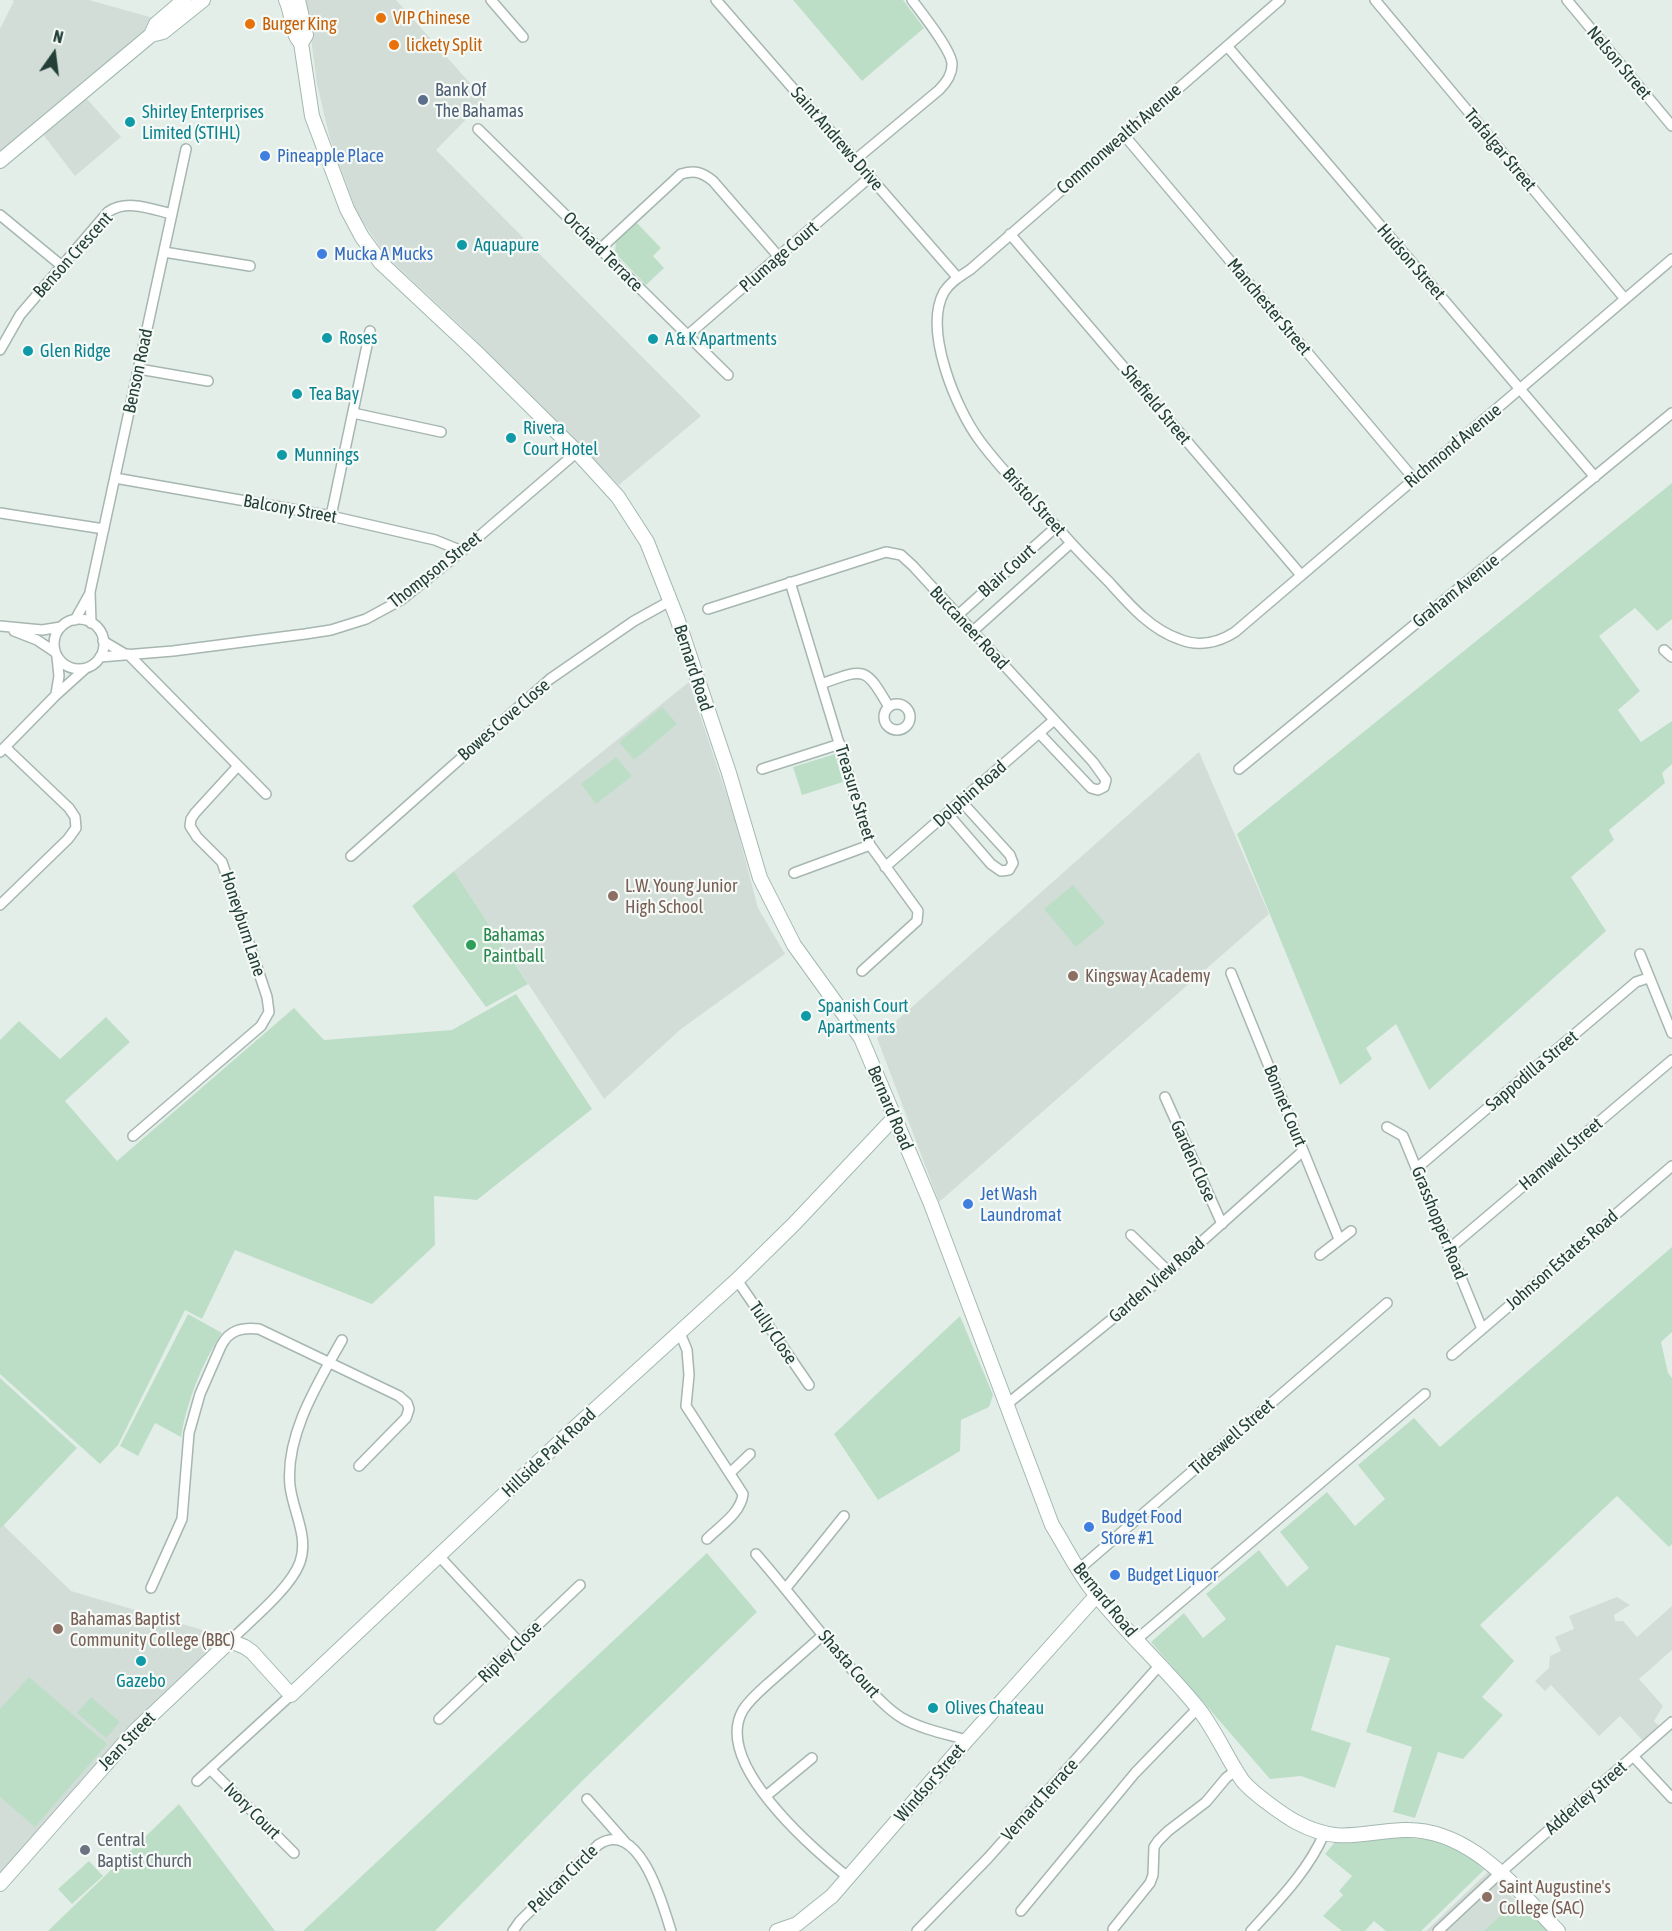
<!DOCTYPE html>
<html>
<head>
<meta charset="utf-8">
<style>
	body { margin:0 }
	#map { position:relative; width:1672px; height:1931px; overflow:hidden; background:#e4eee9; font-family:"Asap Condensed",sans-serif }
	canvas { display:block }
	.north { position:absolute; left:24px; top:24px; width:60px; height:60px; -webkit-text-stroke:4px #f5faf7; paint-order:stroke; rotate:14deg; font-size:16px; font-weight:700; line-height:24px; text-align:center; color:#233f38 }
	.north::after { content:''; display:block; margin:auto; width:21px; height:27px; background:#233f38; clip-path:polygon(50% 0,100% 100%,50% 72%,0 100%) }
</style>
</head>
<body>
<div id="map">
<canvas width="1672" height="1931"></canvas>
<div class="north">N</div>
</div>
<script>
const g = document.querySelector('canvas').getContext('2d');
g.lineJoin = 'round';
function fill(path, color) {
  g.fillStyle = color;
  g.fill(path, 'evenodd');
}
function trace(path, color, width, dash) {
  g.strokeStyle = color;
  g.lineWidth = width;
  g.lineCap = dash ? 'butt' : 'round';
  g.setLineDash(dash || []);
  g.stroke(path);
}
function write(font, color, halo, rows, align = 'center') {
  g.font = font + ' "Asap Condensed",sans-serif';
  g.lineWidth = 4.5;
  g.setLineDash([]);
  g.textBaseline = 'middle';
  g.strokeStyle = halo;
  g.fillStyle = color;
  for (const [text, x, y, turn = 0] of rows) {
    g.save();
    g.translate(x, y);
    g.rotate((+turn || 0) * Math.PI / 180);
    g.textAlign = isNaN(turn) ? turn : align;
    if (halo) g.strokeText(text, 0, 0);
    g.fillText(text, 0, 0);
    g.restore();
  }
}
fill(new Path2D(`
	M11,0H89L157,19L0,155V29L14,1Z
	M306,0H396L485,100L436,150L701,416L619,485L464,329L386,256L357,213L330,139L317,84Z
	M86,98L121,137L75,176L42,133Z
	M689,682L734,817L758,908L785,954L681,1029L604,1099L454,871Z
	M1199,752L1269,914L939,1202L877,1038Z
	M3,1525L71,1591L226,1637L0,1875V1529Z
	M1617,1597L1630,1605L1614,1615L1615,1621H1623L1637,1637L1672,1606V1650L1639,1679L1663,1706L1654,1721L1660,1727L1644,1742L1620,1716L1599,1736L1551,1685L1545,1691L1535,1681L1549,1668L1550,1656L1561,1651L1555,1637L1574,1629L1569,1616Z
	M1488,1872L1537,1923L1529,1931H1426Z`), '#d2ddd8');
fill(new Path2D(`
	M793,0H903L924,28L862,81Z
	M635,221L661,248L653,256L664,268L646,285L615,253L616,240Z
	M1672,483V619L1657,631L1635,608L1599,636L1640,691L1618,710L1641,742L1672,721V764L1662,773L1665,783L1609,830L1614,840L1571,877L1606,931L1429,1090L1396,1024L1366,1048L1372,1059L1340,1085L1237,834Z
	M662,707L677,724L634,760L619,742Z
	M835,754L843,782L802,795L793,767Z
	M616,757L632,776L596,804L581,784Z
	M454,871L528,984L486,1007L412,906Z
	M1073,885L1105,923L1076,947L1044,909Z
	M516,994L592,1109L477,1200L434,1196L435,1245L372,1304L235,1250L202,1319L185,1310L118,1445L100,1464L0,1374V1040L19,1021L60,1059L106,1017L130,1042L65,1101L117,1161L294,1008L324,1040L452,1030Z
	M1672,1247V1332L1661,1342L1668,1373L1672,1378V1544L1669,1547L1617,1496L1480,1625L1514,1661L1482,1697L1503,1715L1463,1759L1438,1752L1415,1818L1393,1812L1412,1747L1366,1732L1390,1658L1336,1645L1311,1730L1351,1743L1335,1788L1301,1776L1270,1779L1151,1642L1184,1613L1203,1638L1226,1619L1206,1594L1259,1550L1287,1587L1309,1568L1280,1532L1327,1492L1355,1526L1385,1499L1358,1465L1414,1418L1440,1447Z
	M188,1314L222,1333C202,1363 187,1401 181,1437L155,1423L138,1456L120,1446Z
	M960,1316L993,1395L989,1407L961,1420L960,1451L878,1500L834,1434Z
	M0,1378L77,1448L0,1529Z
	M707,1553L757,1612L580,1783L435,1931H303Z
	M29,1677L107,1744L35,1827L0,1797V1709Z
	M91,1697L120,1722L106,1738L77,1713Z
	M179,1804L275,1931H48Z
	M1401,1837L1440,1841L1463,1852L1484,1870L1421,1931H1386L1374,1921L1365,1931H1342L1323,1916L1343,1895L1339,1891L1352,1876L1325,1854L1335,1842L1369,1841Z
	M89,1861L103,1876L72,1904L58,1889Z
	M1518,1899L1550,1931H1484Z`), '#bddec6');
const street = new Path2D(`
	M491,0L523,37
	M716,0L958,278
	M1280,0L971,269C961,276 951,281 944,292C923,330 956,409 980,441C1005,475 1037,505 1065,536C1079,552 1094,567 1109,582C1129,604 1150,629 1179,639C1198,647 1218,643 1235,632L1672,259
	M1375,0L1625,299
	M1567,0L1672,126
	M1227,46L1595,477
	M478,129L728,375
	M1124,135L1414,479
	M855,160L939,90C946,83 952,75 952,65C953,52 921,12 912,0
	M0,215L62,266
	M1010,234L1301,575
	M600,249L681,174C695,170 702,172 713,181L779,257
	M164,252L250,266
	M688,335L870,177
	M0,350L20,315L108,212C127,199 151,209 172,214
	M139,369L208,381
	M353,413L441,432
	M115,478L331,516L435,540L462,551
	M0,513L104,529
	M331,516L370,331
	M790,582L870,845L918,911L917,921L862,971
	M708,609L886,552L901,555L913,566L1093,762L1106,780L1104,787L1098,790L1091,788L1039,733
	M958,615L1056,527
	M54 644a25 25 0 1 1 50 0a25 25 0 1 1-50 0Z
	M75,620L89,595
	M91,623L90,592L186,149
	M0,626L42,630L61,627
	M14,631L37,640L55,652
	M973,631L1071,543
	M103,641L125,654
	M1664,650L1672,657
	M128,654L266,794
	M100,657L173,651L305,634L331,630L366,619L401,600L462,551L577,452
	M821,684C865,668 865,666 889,707
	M56,694L59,676L57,657
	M884 717a13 13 0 1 1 26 0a13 13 0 1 1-26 0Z
	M0,752L55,696L86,668
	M762,769L840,744
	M1239,769L1672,413
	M947,813L991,864L1001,871L1009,870L1013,863L1010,855L961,801
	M351,856L550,679L634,621L670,601
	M885,867L1054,720
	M794,873L870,845
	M0,905L68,839L76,828L75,817L69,808L5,747
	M1640,954L1672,1033
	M1231,973L1339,1239
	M1165,1097L1222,1224
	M1387,1127L1403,1136L1482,1329
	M133,1136L261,1026L269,1012L267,997L222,862L197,837L190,826L191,819L195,813L238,766
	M1417,1168L1636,982L1648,978
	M1131,1235L1168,1271
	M1450,1248L1672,1060
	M1320,1255L1351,1231
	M737,1280L809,1385
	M680,1333L687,1350L689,1375L686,1406L743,1494C741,1513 720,1526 707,1539
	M1452,1355L1672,1166
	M1006,1405L1143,1294L1303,1151
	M730,1473L750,1454
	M756,1554C790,1593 821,1635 856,1674C870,1689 884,1707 902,1718C921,1729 946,1734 967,1740
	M439,1556L520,1643
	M1078,1570L1387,1303
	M151,1588L182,1519L189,1433L200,1394L221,1346C229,1330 242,1327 259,1329L399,1396L407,1403L409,1409L406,1418L359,1466
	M786,1588L844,1516
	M823,1635C806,1650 789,1665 771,1681C761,1690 750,1699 743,1710C712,1763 813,1849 849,1878
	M1136,1640L1425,1394
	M230,1641C250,1621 291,1588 300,1562C309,1537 293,1511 290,1486C285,1435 318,1383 342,1340
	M439,1719L580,1585
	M1633,1756L1672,1798
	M210,1769L294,1853
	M197,1781L291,1695
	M766,1796L812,1758
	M587,1799L625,1842
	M1021,1911L1135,1773L1198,1708
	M1113,1929L1150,1883L1153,1875L1154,1847L1158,1841L1168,1831L1206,1802L1226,1778L1236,1770
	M513,1931L520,1921L598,1845C639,1817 663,1905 671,1931
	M917,1931L988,1858L1159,1666
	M1251,1931C1278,1901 1308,1871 1324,1834
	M1438,1931L1500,1873L1672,1722`);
const secondary = new Path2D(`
	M286,0C293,14 290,31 301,43L312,116L347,209L362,237L381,263L475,351L577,452L618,497L647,542L677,618L729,773L760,878L794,945L861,1038L931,1204L1052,1525C1065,1546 1076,1568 1090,1587C1123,1630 1163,1665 1197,1707C1215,1729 1226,1757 1242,1780C1250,1791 1283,1815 1296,1822C1339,1845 1359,1832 1403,1830C1470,1827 1515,1888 1558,1931
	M298,0L306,35L301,43
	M151,35L156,24L184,0
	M0,161L151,35L163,32L203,0
	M0,1884L136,1730L230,1641L245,1647L252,1652L291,1695L569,1433L737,1280L794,1224L894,1118
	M777,1931L797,1924L832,1896L967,1740L1097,1595`);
trace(street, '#a6b6b0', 12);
trace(secondary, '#a2b9b1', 16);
trace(street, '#fff', 9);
trace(secondary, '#fff', 14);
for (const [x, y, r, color] of [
	[381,18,6,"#e8710a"],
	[250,24,6,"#e8710a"],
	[394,45,6,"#e8710a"],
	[423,100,6,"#5c6f8a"],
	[130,122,6,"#0f9aa8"],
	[265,156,6,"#3f7fe0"],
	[462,245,6,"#0f9aa8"],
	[322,254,6,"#3f7fe0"],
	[327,338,6,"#0f9aa8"],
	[653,339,6,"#0f9aa8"],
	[28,351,6,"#0f9aa8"],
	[297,394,6,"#0f9aa8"],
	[511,438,6,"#0f9aa8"],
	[282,455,6,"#0f9aa8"],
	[613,896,6,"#8d6e63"],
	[471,945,6,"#2e9e5b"],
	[1073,976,6,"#8d6e63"],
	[806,1016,6,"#0f9aa8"],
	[968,1204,6,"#3f7fe0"],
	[1089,1527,6,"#3f7fe0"],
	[1115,1575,6,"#3f7fe0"],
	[58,1629,6,"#8d6e63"],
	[141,1661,6,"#0f9aa8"],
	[933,1708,6,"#0f9aa8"],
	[85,1850,6,"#6b7280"],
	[1487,1897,6,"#8d6e63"]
]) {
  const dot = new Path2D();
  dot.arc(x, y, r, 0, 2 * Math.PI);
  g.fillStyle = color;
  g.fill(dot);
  trace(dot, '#f5faf7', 2);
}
write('18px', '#c56008', '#f5faf7', [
	["VIP Chinese",393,18],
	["Burger King",262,24],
	["lickety Split",406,45]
], 'left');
write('18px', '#233f38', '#f5faf7', [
	["Nelson Street",1619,63,50],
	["Saint Andrews Drive",837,139,49],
	["Commonwealth Avenue",1119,139,-41],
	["Trafalgar Street",1500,150,50],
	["Orchard Terrace",603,252,45],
	["Benson Crescent",73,255,-48],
	["Plumage Court",779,257,-41],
	["Hudson Street",1411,262,49],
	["Manchester Street",1269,307,50],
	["Benson Road",138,371,-78],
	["Shefield Street",1156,405,50],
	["Richmond Avenue",1453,446,-40],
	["Bristol Street",1034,502,48],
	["Balcony Street",290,509,10],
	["Thompson Street",435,570,-38],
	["Blair Court",1007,571,-42],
	["Graham Avenue",1456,591,-39],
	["Buccaneer Road",969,628,47],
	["Bernard Road",693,668,72],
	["Bowes Cove Close",504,720,-41],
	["Treasure Street",855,793,73],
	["Dolphin Road",970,794,-41],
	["Honeyburn Lane",243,924,72],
	["Sappodilla Street",1532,1071,-40],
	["Bonnet Court",1285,1106,68],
	["Bernard Road",890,1108,67],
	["Hamwell Street",1561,1154,-40],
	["Garden Close",1193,1161,66],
	["Grasshopper Road",1439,1223,68],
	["Johnson Estates Road",1562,1260,-41],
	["Garden View Road",1157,1280,-41],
	["Tully Close",773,1333,56],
	["Tideswell Street",1232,1437,-41],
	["Hillside Park Road",549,1453,-43],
	["Bernard Road",1105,1600,51],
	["Ripley Close",510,1652,-44],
	["Shasta Court",849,1664,49],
	["Jean Street",127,1741,-46],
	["Windsor Street",930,1783,-49],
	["Adderley Street",1586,1798,-41],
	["Vernard Terrace",1040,1800,-48],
	["Ivory Court",252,1811,45],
	["Pelican Circle",563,1879,-44]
]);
write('18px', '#4e5e75', '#f5faf7', [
	["Bank Of",435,90],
	["The Bahamas",435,111]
], 'left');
write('18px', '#0d838f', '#f5faf7', [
	["Shirley Enterprises",142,112],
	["Limited (STIHL)",142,133],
	["Aquapure",474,245],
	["Roses",339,338],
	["A & K Apartments",665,339],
	["Glen Ridge",40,351],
	["Tea Bay",309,394],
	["Rivera",523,428],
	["Court Hotel",523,449],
	["Munnings",294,455],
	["Spanish Court",818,1006],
	["Apartments",818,1027],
	["Gazebo",141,1681,"center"],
	["Olives Chateau",945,1708]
], 'left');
write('18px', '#366cbe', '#f5faf7', [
	["Pineapple Place",277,156],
	["Mucka A Mucks",334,254],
	["Jet Wash",980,1194],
	["Laundromat",980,1215],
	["Budget Food",1101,1517],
	["Store #1",1101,1538],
	["Budget Liquor",1127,1575]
], 'left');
write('18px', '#785e54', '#f5faf7', [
	["L.W. Young Junior",625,886],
	["High School",625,907],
	["Kingsway Academy",1085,976],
	["Bahamas Baptist",70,1619],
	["Community College (BBC)",70,1640],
	["Saint Augustine's",1499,1887],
	["College (SAC)",1499,1908]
], 'left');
write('18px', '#27864d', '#f5faf7', [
	["Bahamas",483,935],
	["Paintball",483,956]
], 'left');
write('18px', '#5b616d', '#f5faf7', [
	["Central",97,1840],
	["Baptist Church",97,1861]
], 'left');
</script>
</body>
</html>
